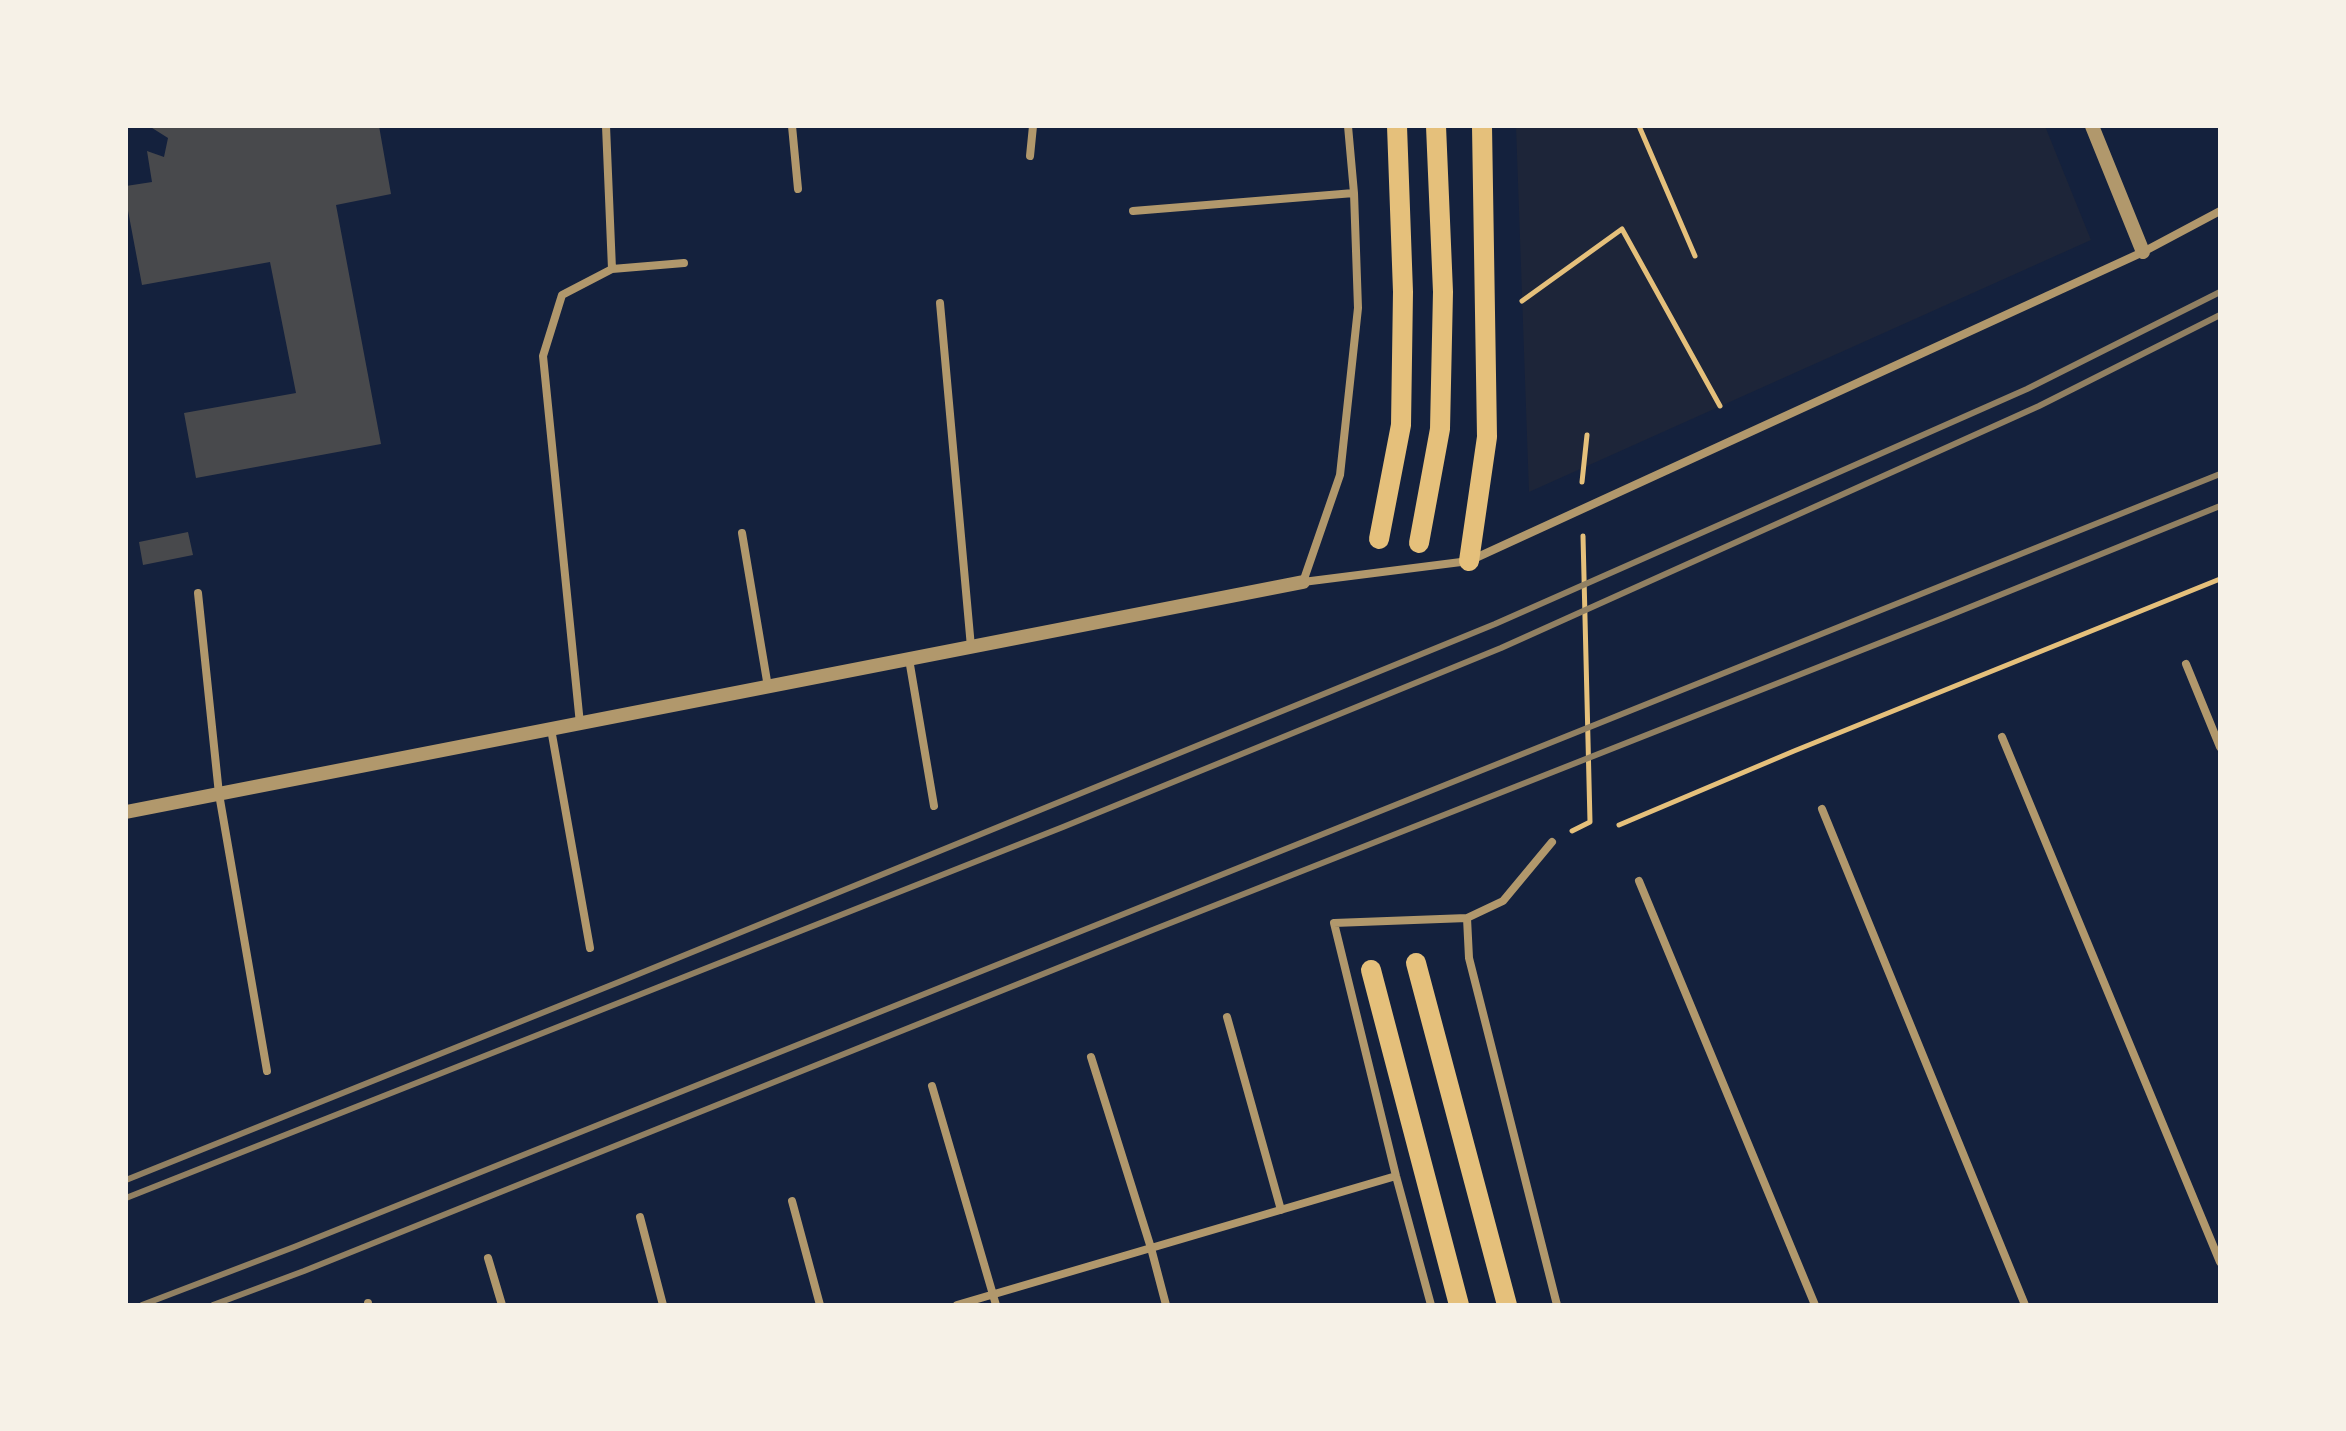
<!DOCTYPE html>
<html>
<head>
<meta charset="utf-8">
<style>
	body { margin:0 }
	#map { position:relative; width:2346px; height:1431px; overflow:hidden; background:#14213d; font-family:Overpass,sans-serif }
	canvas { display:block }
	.frame { position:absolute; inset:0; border:128px solid #f6f1e7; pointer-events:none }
</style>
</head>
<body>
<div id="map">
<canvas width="2346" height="1431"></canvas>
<div class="frame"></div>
</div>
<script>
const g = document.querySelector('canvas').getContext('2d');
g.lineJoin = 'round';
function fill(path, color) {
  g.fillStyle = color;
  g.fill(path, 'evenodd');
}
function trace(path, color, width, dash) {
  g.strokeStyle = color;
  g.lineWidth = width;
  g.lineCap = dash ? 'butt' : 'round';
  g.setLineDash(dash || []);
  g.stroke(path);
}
fill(new Path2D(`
	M1516,126H2045L2091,240L1529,492Z`), '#1d2539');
fill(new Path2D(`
	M149,126H379L391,194L336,205L381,444L196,478L184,413L296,393L270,262L142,285L126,200V186L152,182L147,151L164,157L168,138Z
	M188,532L193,555L143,565L139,542Z`), '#48494c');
trace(new Path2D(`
	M1639,126L1695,256
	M1522,301L1622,229L1720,406
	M1582,482L1587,435
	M1619,825L1794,751L2220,579
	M1572,831L1590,822L1583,536`), '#e5c07b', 5);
trace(new Path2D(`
	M792,126L798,189
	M1348,126L1354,193L1358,308L1340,475L1303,582L1469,561L2143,252L2220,211
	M1030,156L1033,126
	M1133,211L1354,193
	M612,269L684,263
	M940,303L971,647
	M742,533L768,687
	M198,593L219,794L267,1071
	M909,659L934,806
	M2186,664L2220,747
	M580,724L543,356L562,295L612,269L606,126
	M551,729L590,948
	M2002,737L2220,1262
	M1822,809L2025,1305
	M1639,881L1815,1305
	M1467,918L1469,958L1557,1305
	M1227,1017L1281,1210
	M1091,1057L1151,1248L1166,1305
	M932,1086L996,1305
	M792,1201L820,1305
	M640,1217L663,1305
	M488,1258L502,1305
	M368,1303V1305
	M957,1305L1396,1176
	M1431,1305L1396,1176L1334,923L1467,918L1503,901L1552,842`), '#b1986c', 8);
trace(new Path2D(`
	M2092,126L2143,252
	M126,812L1303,582`), '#b1986c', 14);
trace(new Path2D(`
	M1379,539L1401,425L1403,292L1397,126
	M1419,543L1440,429L1443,292L1436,126
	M1469,561L1487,437L1482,126
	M1416,963L1507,1305
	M1371,970L1459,1305`), '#e5c07b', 20);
trace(new Path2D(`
	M126,1180L619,982L1495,624L2027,389L2220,292
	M126,1198L1063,827L1501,648L2039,406L2220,315
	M142,1305L294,1247L2220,474
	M213,1305L304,1271L1150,931L1943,618L2220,506`), '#918062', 6);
</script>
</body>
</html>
